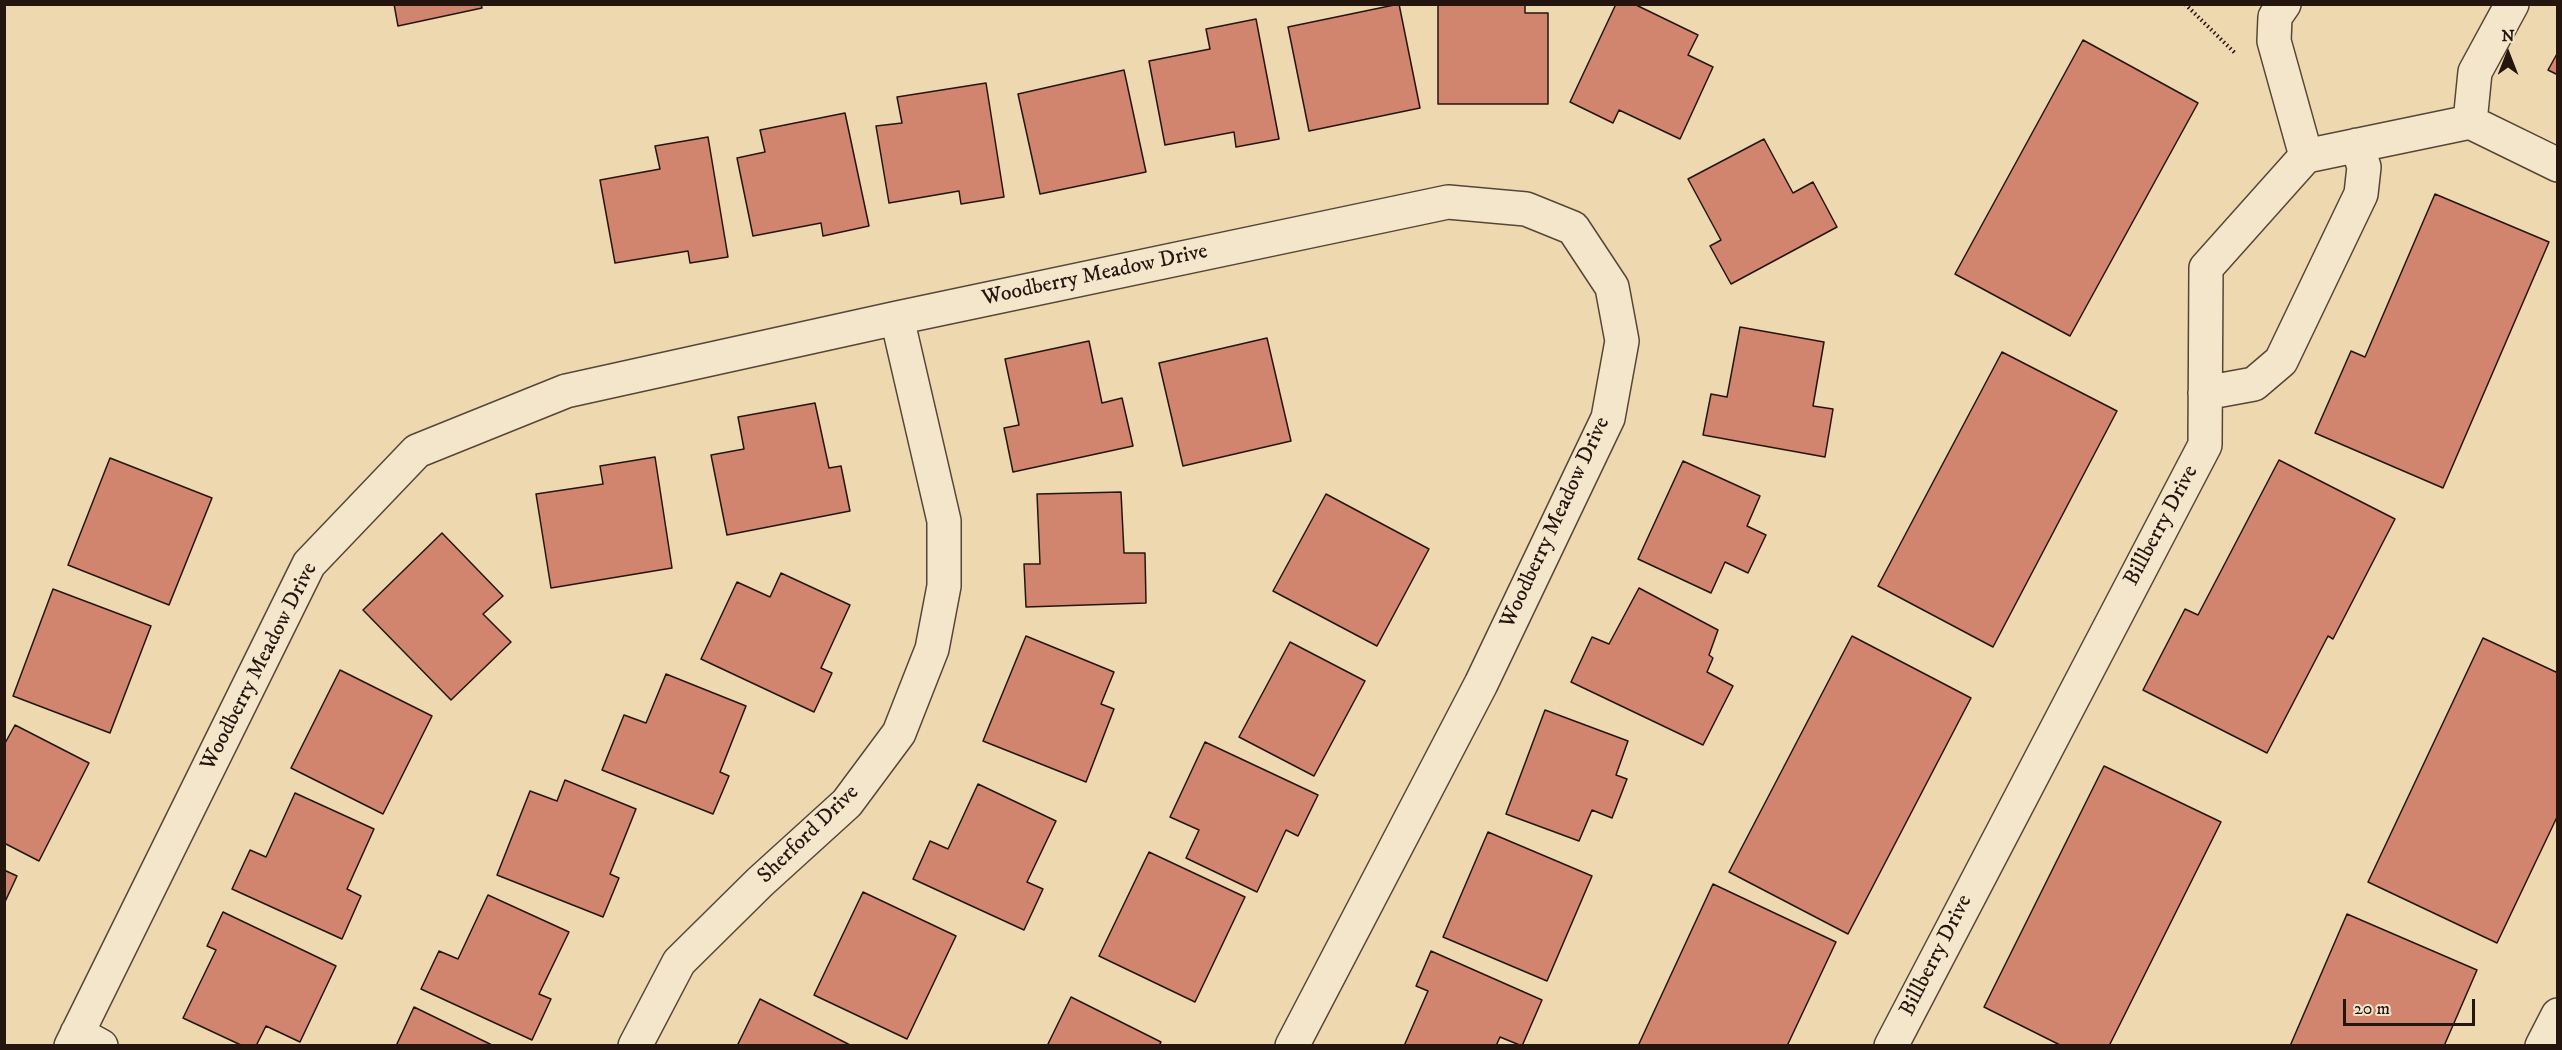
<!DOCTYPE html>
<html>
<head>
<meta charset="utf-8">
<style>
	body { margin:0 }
	#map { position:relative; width:2562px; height:1050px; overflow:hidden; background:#eed8af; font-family:"IM FELL DW Pica",serif }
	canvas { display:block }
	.frame { position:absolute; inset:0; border:6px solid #24160f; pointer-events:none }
	.north { position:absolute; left:2478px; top:24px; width:60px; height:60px; -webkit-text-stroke:4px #f4e6cb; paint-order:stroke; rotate:0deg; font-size:16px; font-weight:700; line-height:24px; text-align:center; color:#24160f }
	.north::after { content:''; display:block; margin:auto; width:21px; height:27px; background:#24160f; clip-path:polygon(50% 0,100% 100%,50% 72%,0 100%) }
	.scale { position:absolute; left:2343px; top:999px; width:132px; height:27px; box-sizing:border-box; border:3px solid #24160f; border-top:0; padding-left:8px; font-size:18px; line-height:21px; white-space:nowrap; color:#24160f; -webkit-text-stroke:4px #f4e6cb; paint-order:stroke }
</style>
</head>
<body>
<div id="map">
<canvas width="2562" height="1050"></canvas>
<div class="frame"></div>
<div class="north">N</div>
<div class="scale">20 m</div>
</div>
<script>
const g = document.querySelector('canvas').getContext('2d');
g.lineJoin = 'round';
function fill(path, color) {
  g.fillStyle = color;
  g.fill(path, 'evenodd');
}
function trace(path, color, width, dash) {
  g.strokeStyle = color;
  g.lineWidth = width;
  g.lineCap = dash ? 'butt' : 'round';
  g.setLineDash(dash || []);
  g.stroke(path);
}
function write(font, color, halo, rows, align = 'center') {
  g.font = font + ' "IM FELL DW Pica",serif';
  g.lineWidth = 5;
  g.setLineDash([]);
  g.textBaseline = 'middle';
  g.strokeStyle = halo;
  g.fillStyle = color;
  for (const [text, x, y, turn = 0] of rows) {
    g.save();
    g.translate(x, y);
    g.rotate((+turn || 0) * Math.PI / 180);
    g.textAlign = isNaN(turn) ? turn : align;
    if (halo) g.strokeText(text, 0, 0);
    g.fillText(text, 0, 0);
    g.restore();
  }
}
const building = new Path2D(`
	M394,4H481L482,8L398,26Z
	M1399,4L1420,108L1309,131L1288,27Z
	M1438,4H1525V13H1548V104H1438Z
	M1616,4H1634L1698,35L1688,55L1713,67L1680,139L1619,110L1613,123L1570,102Z
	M1256,19L1279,139L1236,147L1234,132L1165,145L1149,61L1210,49L1206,29Z
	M2083,40L2198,103L2070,336L1955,274Z
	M2558,52V75L2548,70Z
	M1124,70L1146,172L1040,194L1018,94Z
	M986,83L1004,197L961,204L959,191L889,203L876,126L902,123L897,97Z
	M845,113L869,226L823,236L821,223L753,236L737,158L765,152L760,130Z
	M708,137L728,257L690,263L688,251L615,263L600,180L660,169L655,146Z
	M1764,139L1793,193L1813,182L1837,227L1731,284L1710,246L1721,240L1688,179Z
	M2435,194L2549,242L2443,488L2315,433L2351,351L2365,357Z
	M1740,327L1824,342L1813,406L1833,409L1825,457L1703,435L1711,394L1727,397Z
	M1267,338L1291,441L1183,466L1159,363Z
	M1089,341L1102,403L1122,398L1133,446L1013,472L1004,428L1019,425L1005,359Z
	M2002,352L2117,411L1993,647L1878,586Z
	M815,403L829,468L841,466L850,511L727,535L711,455L744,449L738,417Z
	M655,457L672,568L551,588L536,494L603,484L600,466Z
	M110,458L212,498L169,605L68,565Z
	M2279,460L2395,519L2333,639L2328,636L2267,753L2143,690L2185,609L2198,615Z
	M1683,461L1760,496L1747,526L1766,535L1748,573L1725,562L1711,593L1638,559Z
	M1121,492L1124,553H1145L1146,603L1026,607L1024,564H1040L1037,494Z
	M1326,494L1429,549L1377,646L1273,591Z
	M442,533L503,596L483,614L511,642L451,700L363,610Z
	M781,573L850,605L821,668L832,673L814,712L701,659L737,582L770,597Z
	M1639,588L1718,630L1709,655L1713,658L1707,672L1733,686L1703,745L1571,682L1592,637L1609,644Z
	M53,589L151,626L110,733L13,696Z
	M1026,636L1114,672L1101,704L1114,709L1086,782L983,741Z
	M1852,636L1971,698L1848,934L1729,872Z
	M2483,638L2558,673V815L2497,943L2368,882Z
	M1290,642L1365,681L1314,776L1239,737Z
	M340,670L432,716L383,814L291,768Z
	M666,674L746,706L720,772L729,776L713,814L602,770L624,715L646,723Z
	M1545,710L1628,741L1616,775L1627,779L1612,818L1592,810L1579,841L1506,814Z
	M15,725L89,763L39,861L4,843V745Z
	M1205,742L1318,795L1298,836L1286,830L1257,892L1186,858L1199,830L1170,817Z
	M2104,766L2221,822L2109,1046H2062L1984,1007Z
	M565,780L636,809L610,874L619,878L603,917L497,875L530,791L557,801Z
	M978,784L1056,821L1027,882L1043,889L1024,930L913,879L930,841L948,849Z
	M295,793L374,829L347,889L361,896L342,939L232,889L250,850L266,857Z
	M1488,832L1592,876L1547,981L1443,937Z
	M1149,852L1245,897L1195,1002L1099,956Z
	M4,870L17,876L4,904Z
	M1713,884L1836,942L1787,1046H1638Z
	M863,892L956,936L907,1039L814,995Z
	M488,895L569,932L539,994L551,999L532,1040L421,989L439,951L458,959Z
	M223,912L336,966L300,1042L266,1026L256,1046H243L183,1018L216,950L207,946Z
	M2347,914L2477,970L2444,1046H2290Z
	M1431,951L1542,1000L1522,1046L1500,1037L1496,1046H1404L1428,991L1416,986Z
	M1071,997L1161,1042L1159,1046H1047Z
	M760,999L852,1046H737Z
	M414,1007L494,1046H396Z`);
fill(building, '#d1846e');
trace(building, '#24160f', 1.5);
const minor = new Path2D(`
	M2284,4L2275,17L2274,41L2306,156
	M2470,122L2475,72L2512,4
	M2205,393L2254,384L2281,361L2361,194L2364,167L2357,145
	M77,1033L101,1046
	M71,1046L309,564L417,451L566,391L897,318L1448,202L1526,209L1573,228L1612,287L1622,341L1608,418L1481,684L1292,1046
	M635,1046L679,962L760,882L847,803L899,733L932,649L944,586V521L897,318
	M1891,1046L2205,445L2206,268L2306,156L2470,122L2558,165
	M2542,1046L2558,1015`);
trace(minor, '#564637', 36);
trace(new Path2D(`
	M2185,4L2236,54`), '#24160f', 4, [1.5, 3]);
trace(minor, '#f4e6cb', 33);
write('22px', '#24160f', '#f4e6cb', [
	["Woodberry Meadow Drive",1095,276,-12],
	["Woodberry Meadow Drive",1556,523,-65],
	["Billberry Drive",2162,526,-62],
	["Woodberry Meadow Drive",260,667,-63],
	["Sherford Drive",809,835,-44],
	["Billberry Drive",1937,956,-63]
]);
</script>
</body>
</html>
